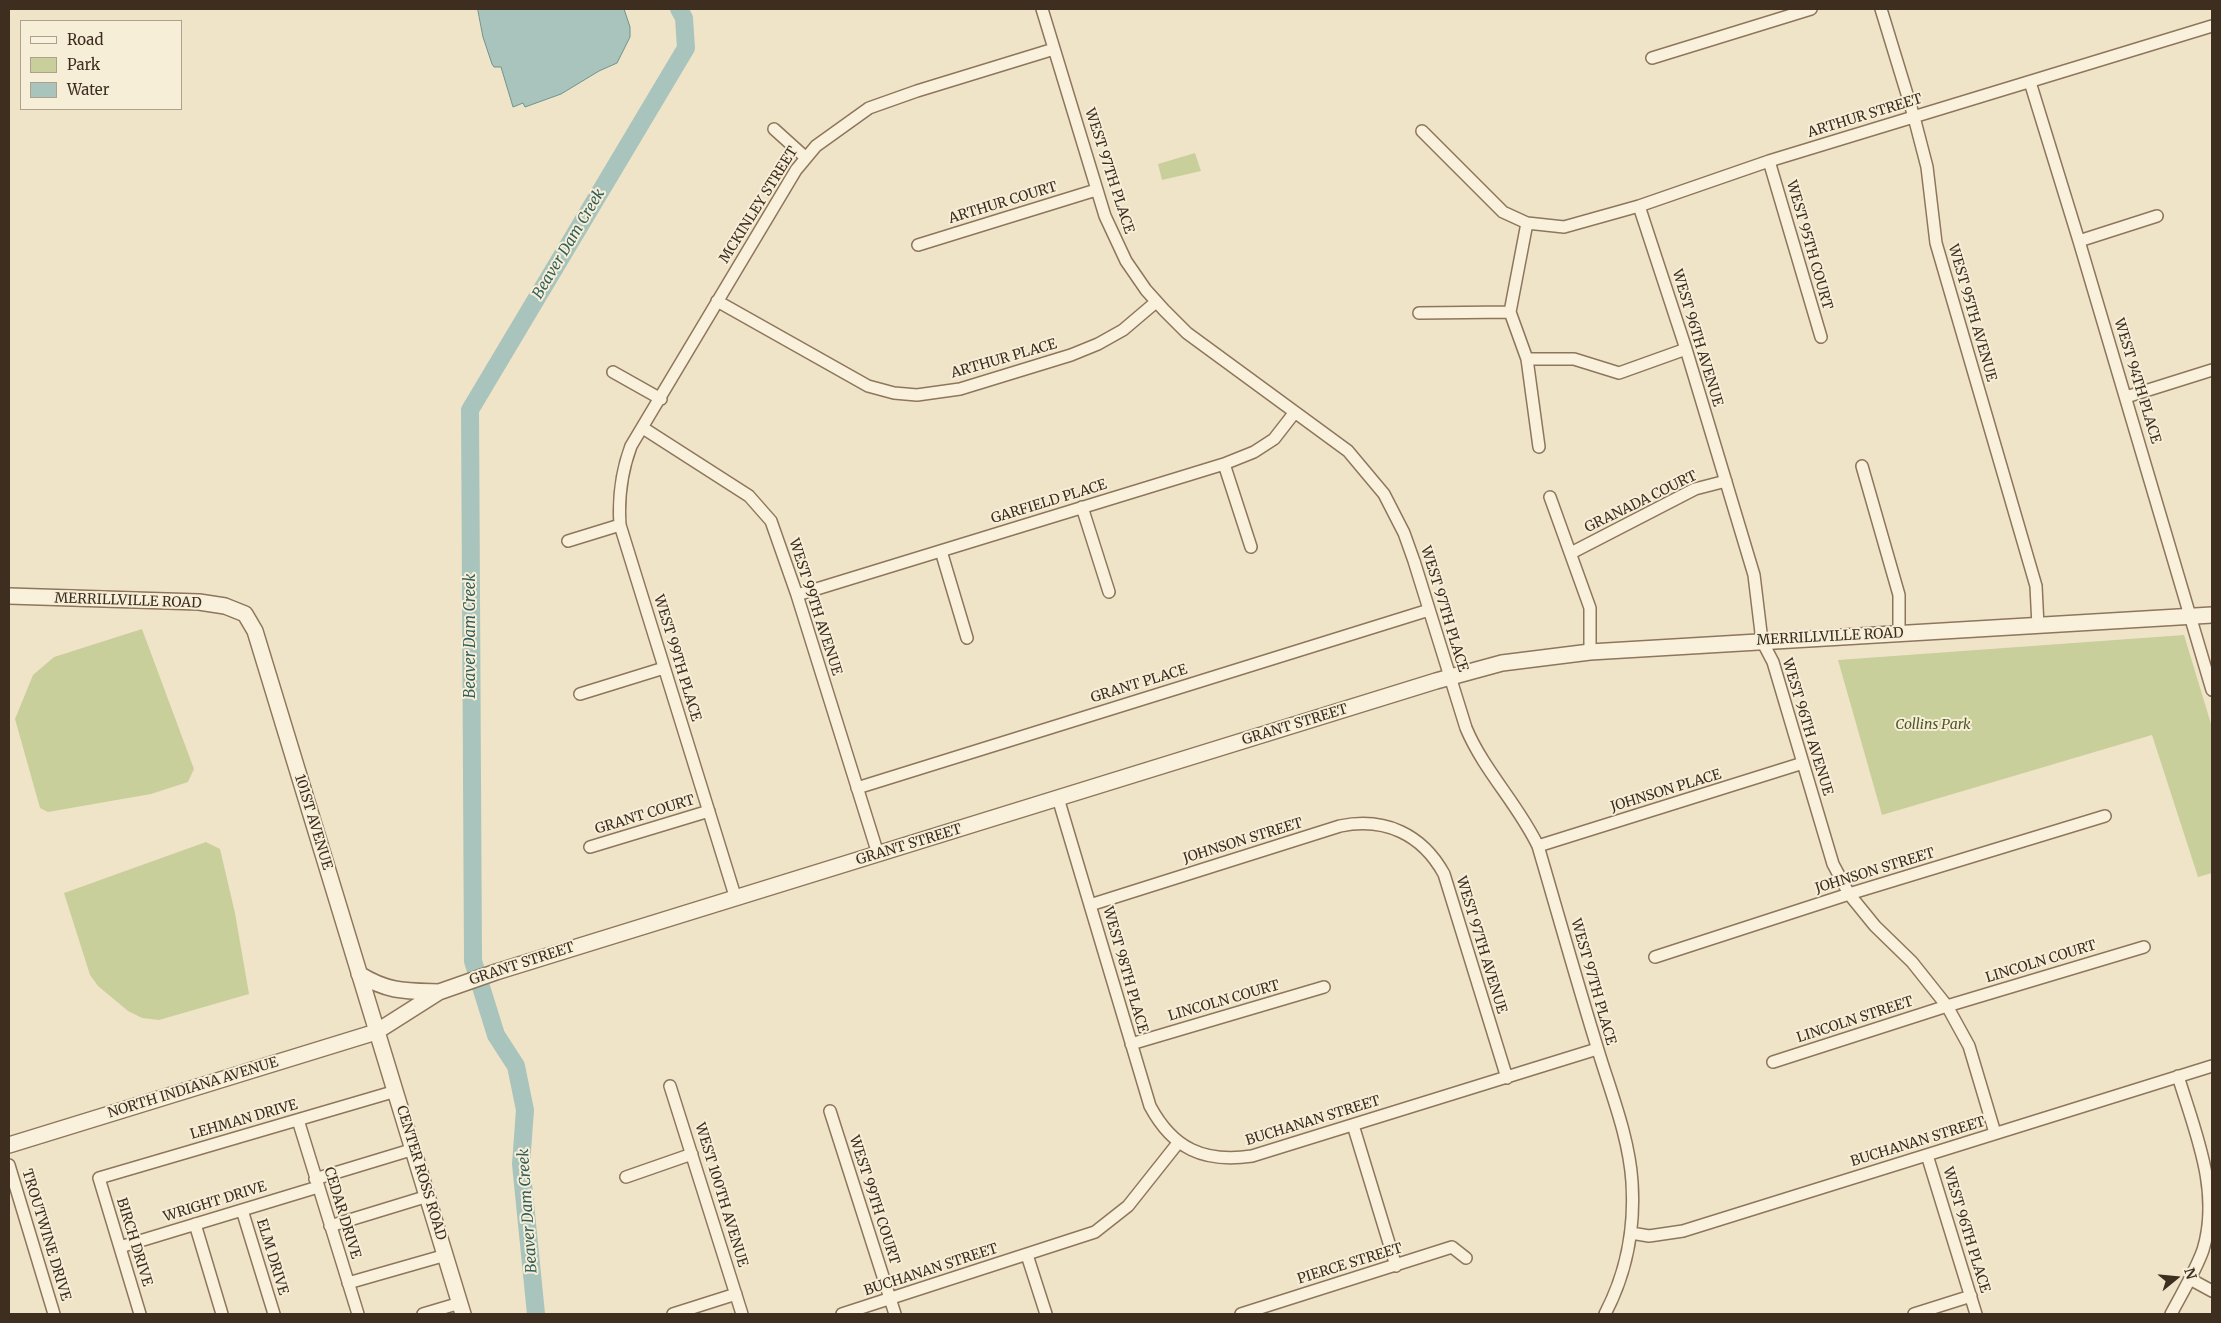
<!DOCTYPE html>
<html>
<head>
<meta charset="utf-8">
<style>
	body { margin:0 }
	#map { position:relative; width:2221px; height:1323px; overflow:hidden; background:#f0e4c8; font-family:Merriweather,serif }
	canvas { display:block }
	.frame { position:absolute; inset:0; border:10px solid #3d2e20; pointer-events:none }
	.legend { position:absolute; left:20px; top:20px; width:162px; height:90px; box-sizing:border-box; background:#f7eed8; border:1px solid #ada18e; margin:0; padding:6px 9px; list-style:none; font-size:15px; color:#3d2e20 }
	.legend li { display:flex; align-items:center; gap:10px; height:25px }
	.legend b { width:25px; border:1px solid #ada18e }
	.north { position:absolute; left:2151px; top:1253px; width:50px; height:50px; -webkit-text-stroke:4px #f7eed8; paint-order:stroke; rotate:73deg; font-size:14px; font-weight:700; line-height:20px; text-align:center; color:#3d2e20 }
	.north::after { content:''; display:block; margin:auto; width:18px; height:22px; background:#3d2e20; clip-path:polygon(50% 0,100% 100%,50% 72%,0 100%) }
</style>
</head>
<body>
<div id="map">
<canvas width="2221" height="1323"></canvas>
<div class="frame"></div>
<ul class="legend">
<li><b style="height:6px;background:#faf1dc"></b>Road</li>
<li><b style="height:14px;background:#c9cf9b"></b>Park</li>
<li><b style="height:14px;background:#a9c4bc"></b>Water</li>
</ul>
<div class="north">N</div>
</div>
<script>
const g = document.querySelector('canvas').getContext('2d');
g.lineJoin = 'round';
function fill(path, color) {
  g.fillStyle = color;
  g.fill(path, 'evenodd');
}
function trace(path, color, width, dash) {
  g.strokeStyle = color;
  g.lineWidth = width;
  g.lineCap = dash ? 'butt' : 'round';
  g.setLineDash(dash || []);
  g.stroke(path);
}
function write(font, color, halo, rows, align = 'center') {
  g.font = font + ' Merriweather,serif';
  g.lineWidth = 4;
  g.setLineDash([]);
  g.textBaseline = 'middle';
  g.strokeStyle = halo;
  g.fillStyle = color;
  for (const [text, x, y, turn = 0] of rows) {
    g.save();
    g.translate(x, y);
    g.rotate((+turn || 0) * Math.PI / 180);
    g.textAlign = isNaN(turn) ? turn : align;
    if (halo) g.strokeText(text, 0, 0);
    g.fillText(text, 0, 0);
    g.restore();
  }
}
fill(new Path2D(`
	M1195,153L1201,171L1162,180L1158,164Z
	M142,629L194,769L188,782L151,794L48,812L40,808L15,719L33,675L54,657Z
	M2184,635L2212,727V873L2198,877L2152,735L1882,815L1838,660Z
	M206,842L220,849L235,913L249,994L159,1020L142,1018L128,1011L98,986L90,975L64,893Z`), '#c9cf9b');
const water = new Path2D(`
	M478,9H624L630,27V37L617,63L599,71L561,94L525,107L523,103L513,107L501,67H494L492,64L483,37Z`);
fill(water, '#a9c4bc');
trace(water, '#6f938a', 1);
trace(new Path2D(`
	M536,1314L521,1164L525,1110L516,1066L496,1035L473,961L470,410L686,48L684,18L679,9`), '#a9c4bc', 18);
const minor = new Path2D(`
	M1042,9L1105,216L1126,261L1146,290L1164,310L1187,333L1348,451L1384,494L1404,533L1414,561L1466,728C1484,771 1518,804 1538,846C1558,914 1577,982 1598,1050C1611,1093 1629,1137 1632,1182C1635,1228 1626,1274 1605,1314
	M1881,9L1914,117L1927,167L1936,243L2036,586L2038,626
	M1652,58L1811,9
	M2030,82L2079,241L2212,690
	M774,129L805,157
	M1422,131L1503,212L1527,223L1564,227L1639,206L1769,161L2212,26
	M1769,161L1821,337
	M1639,206L1686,349L1754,575L1762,641L1773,662L1833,864L1849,894L1875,926L1912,962L1947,1006L1969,1046L1995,1133
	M1527,223L1510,312L1527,359L1539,447
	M2079,241L2157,216
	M918,245L1096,190
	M717,301L868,386L894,393L917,395L960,389L1071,355L1098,344L1123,330L1156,302
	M1419,313L1510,312
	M1527,359H1574L1619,373L1686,349
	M613,372L661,399
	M2126,397L2212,370
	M643,428L749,496L771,521L797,595L878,854
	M1224,464L1251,547
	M1862,466L1899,595V633
	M1550,497L1590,608V652
	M1082,507L1109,592
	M568,541L620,525
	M941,551L967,638
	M1571,553L1695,489L1726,481
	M797,595L1224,464L1254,452L1274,439L1295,412
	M580,694L664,668
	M857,788L1429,610
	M1058,798L1150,1106C1173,1149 1204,1163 1252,1156L1597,1049
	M1538,846L1803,763
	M590,847L709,811
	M736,899L620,525C618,497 621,473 631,446L796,170L816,146L869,108L917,91L1054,49
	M1090,905L1340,826C1385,817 1422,834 1444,874L1507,1078
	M1655,957L1849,894L2105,816
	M1131,1044L1324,987
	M1773,1062L1947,1006L2144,947
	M670,1086L742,1314
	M830,1111L895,1314
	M298,1120L358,1314
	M1353,1125L1396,1266
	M1927,1155L1976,1314
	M9,1165L54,1314
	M626,1177L692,1154
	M315,1179L414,1149
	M242,1210L274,1314
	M195,1224L222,1314
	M330,1226L428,1196
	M1631,1233L1649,1236L1683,1231L2212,1066
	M120,1247L318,1187
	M1027,1255L1046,1314
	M2190,1279L2212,1291
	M348,1283L446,1255
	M140,1314L99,1178L396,1091
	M423,1314L460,1303
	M673,1314L736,1294
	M842,1314L1095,1232L1128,1206L1178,1143
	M1241,1314L1452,1247L1466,1258
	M1914,1314L1971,1296
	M2171,1314C2182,1293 2195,1272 2203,1250C2221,1191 2195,1132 2178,1076`);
const tertiary = new Path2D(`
	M9,596L199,602L225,606L245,614L255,631L463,1314
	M359,974C388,992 405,991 439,992
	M9,1145L376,1032L439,992L496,972L1436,681L1502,663L1590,652L2212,615`);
trace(minor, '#8d765c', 14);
trace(tertiary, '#8d765c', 18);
trace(minor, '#faf1dc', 11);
trace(tertiary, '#faf1dc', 15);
write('14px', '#3d2e20', '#f7eed8', [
	["ARTHUR STREET",1865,116,-17],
	["WEST 97TH PLACE",1109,171,72],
	["ARTHUR COURT",1003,203,-17],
	["MCKINLEY STREET",759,205,-58],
	["WEST 95TH COURT",1809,245,74],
	["WEST 95TH AVENUE",1972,313,74],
	["WEST 96TH AVENUE",1697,338,73],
	["ARTHUR PLACE",1004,359,-16],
	["WEST 94TH PLACE",2137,381,73],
	["GARFIELD PLACE",1049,502,-17],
	["GRANADA COURT",1641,502,-26],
	["MERRILLVILLE ROAD",128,601,2],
	["WEST 99TH AVENUE",815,607,72],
	["WEST 97TH PLACE",1444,609,73],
	["MERRILLVILLE ROAD",1830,637,-3],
	["WEST 99TH PLACE",677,658,73],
	["GRANT PLACE",1139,684,-17],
	["GRANT STREET",1295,725,-17],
	["WEST 96TH AVENUE",1807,727,73],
	["JOHNSON PLACE",1666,791,-17],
	["GRANT COURT",645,815,-17],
	["101ST AVENUE",313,822,73],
	["JOHNSON STREET",1243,841,-17],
	["GRANT STREET",909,845,-17],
	["JOHNSON STREET",1875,871,-17],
	["WEST 97TH AVENUE",1481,945,73],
	["LINCOLN COURT",2041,962,-17],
	["GRANT STREET",522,964,-18],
	["WEST 98TH PLACE",1125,970,74],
	["WEST 97TH PLACE",1593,982,74],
	["LINCOLN COURT",1224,1001,-16],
	["LINCOLN STREET",1855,1020,-18],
	["NORTH INDIANA AVENUE",193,1088,-17],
	["LEHMAN DRIVE",244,1120,-16],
	["BUCHANAN STREET",1313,1121,-17],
	["BUCHANAN STREET",1918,1142,-17],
	["CENTER ROSS ROAD",421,1173,73],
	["WEST 100TH AVENUE",721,1195,73],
	["WEST 99TH COURT",874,1200,72],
	["WRIGHT DRIVE",215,1202,-17],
	["CEDAR DRIVE",342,1213,73],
	["WEST 96TH PLACE",1966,1230,73],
	["TROUTWINE DRIVE",46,1235,73],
	["BIRCH DRIVE",134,1242,73],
	["ELM DRIVE",272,1257,73],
	["PIERCE STREET",1350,1264,-17],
	["BUCHANAN STREET",931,1270,-18]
]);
write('italic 14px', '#4d5a26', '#f7eed8', [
	["Collins Park",1933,725]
]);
write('italic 15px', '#2f5d5a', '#f7eed8', [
	["Beaver Dam Creek",569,244,-59],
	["Beaver Dam Creek",471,636,-90],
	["Beaver Dam Creek",528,1211,-94]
]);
</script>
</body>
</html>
